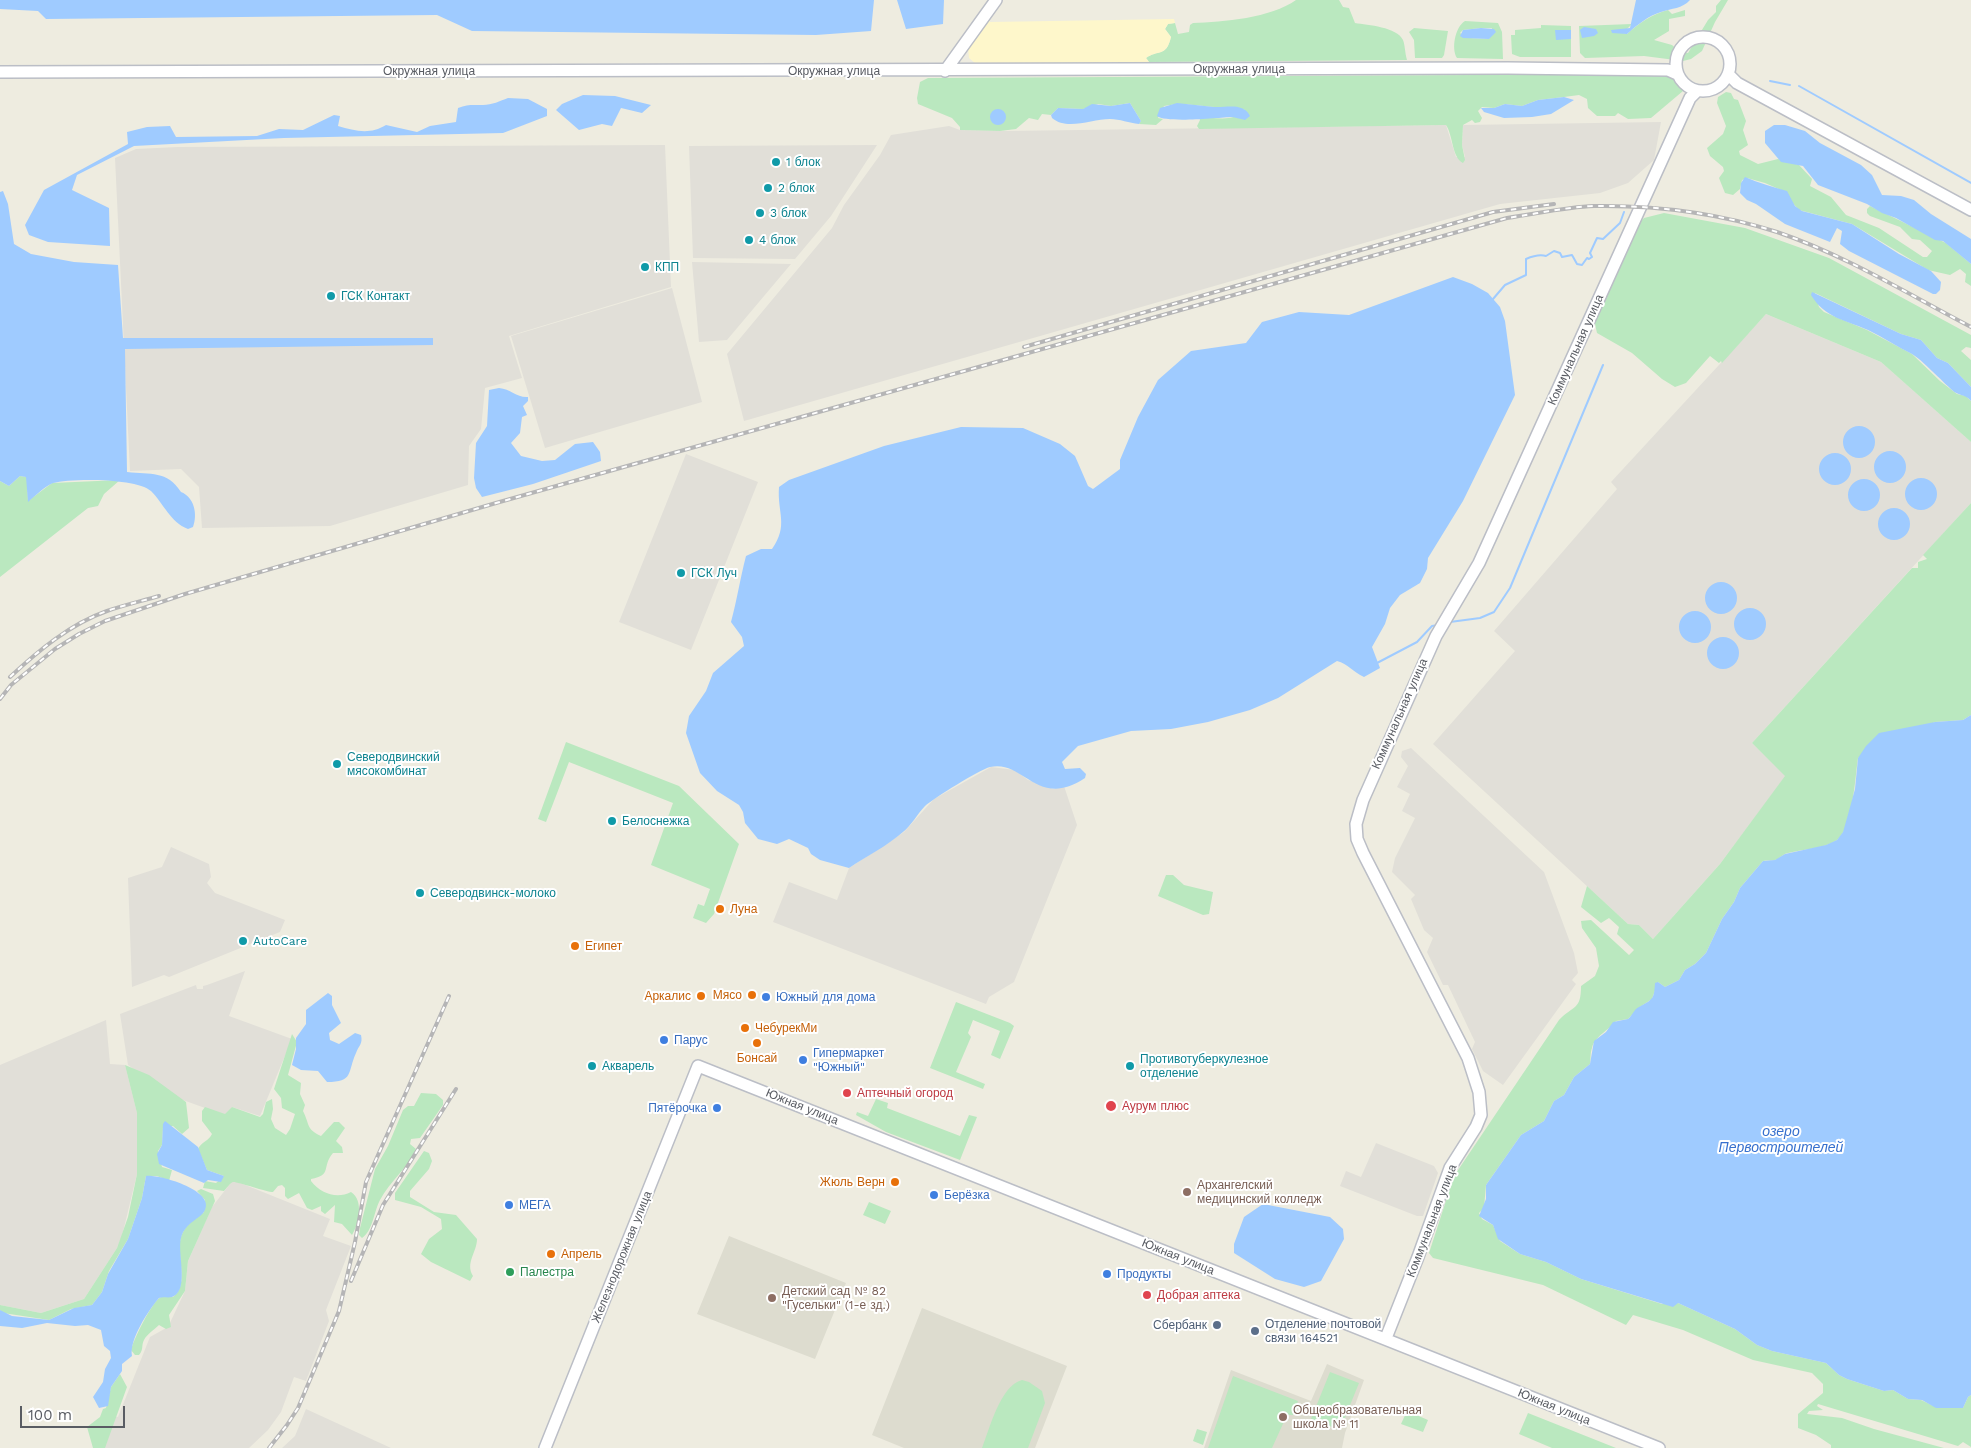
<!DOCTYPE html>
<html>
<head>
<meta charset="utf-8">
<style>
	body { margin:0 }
	#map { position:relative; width:1971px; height:1448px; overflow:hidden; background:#eeece0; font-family:"Work Sans",sans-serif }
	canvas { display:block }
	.scale { position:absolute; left:20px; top:1406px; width:105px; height:22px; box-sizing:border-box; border:2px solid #595c63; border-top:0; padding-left:6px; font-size:15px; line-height:18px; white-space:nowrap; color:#595c63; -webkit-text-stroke:4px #fff; paint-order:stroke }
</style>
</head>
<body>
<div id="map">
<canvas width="1971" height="1448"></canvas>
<div class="scale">100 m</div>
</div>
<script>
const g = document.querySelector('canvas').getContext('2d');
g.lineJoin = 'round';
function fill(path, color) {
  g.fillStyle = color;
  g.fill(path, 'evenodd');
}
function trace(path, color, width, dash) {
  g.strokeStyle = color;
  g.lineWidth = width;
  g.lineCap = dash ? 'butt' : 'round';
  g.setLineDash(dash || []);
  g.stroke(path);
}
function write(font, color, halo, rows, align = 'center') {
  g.font = font + ' "Work Sans",sans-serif';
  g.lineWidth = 4;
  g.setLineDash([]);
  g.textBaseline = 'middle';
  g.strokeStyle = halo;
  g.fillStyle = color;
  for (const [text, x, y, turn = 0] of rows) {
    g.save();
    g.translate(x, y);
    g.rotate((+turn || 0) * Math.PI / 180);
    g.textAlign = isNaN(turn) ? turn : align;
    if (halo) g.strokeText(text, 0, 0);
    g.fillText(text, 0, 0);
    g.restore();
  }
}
fill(new Path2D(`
	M1661,122L1654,160L1628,183L1600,193L1500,204L744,421L727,354L832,228L844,205L880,155L891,135L949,126L960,130L1006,131L1446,125L1456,157H1465L1462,145L1463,125Z
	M665,145L671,287L509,336L522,378L485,388L481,429L469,446L468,485L330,526L202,528L199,487L181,469L130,471L115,158L136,149L178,147Z
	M877,145L831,216L795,259L693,258L689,146Z
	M692,262L791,264L727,340L699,342Z
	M672,288L702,402L545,448L511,336Z
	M1766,314L1881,362L1971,442V503L1752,743L1786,776L1720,864L1653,939L1639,925L1628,924L1433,744L1515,651L1494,631L1617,489L1611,482Z
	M686,454L758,482L691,650L619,622Z
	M1411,748L1544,872L1574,953L1578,973L1572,980L1576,984L1503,1085L1483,1071L1472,1049L1475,1042L1448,985H1443L1427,952L1433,938L1424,930L1411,899L1415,895L1392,872L1395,858L1415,818L1402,811L1410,794L1397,787L1408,766L1401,757L1402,751Z
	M991,767L1015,770L1028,780L1053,789L1064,786L1077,825L1014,982L989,997L986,1004L773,922L789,882L837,900L849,868L904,832L934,799Z
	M171,847L209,864L211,877L207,883L215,893L285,920L280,932L169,977L164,975L132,987L128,878L162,867Z
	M245,971L229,1016L292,1039L260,1116L232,1107L230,1117L169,1095L128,1065L120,1014L196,985L197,989H203V986L207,985Z
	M106,1020L110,1064L125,1065L137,1113V1174L122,1236L117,1248L84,1299L41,1313L0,1305V1065Z
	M1376,1143L1434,1166L1438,1173L1423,1216H1417L1340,1186L1346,1171L1361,1177Z
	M233,1180L330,1219L323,1236L351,1246L326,1310L329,1321L306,1381L294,1377L281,1412L268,1430L249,1448H101L113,1416L118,1417L150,1337L168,1327L185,1291L188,1261L212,1207Z
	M306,1409L391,1448H282L295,1436Z`), '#e1dfd8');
fill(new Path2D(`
	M729,1236L846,1283L815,1359L697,1314Z
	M922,1308L1067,1366L1035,1448H904L872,1435Z
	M1327,1364L1364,1380L1345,1433L1342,1448H1204L1231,1370L1311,1401Z`), '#dddccf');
fill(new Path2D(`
	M1296,0H1339L1343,7L1349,8L1355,23C1368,25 1397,27 1403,40C1405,45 1405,53 1407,60L1149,62L1146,58C1158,49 1166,58 1171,37L1165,29L1168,24L1175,23L1178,34L1189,32L1190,25L1193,23C1223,22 1271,18 1296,0Z
	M1721,0H1728L1715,22L1702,51L1691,59L1683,61L1644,56L1585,58L1580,53L1579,26L1632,24L1626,30H1612L1627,34C1639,23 1652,14 1668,10L1672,14L1685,10V16L1669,19V31L1654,40L1672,45L1679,51L1688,53L1708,20L1716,12V6Z
	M1465,21L1498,23L1502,32L1503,59L1457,58C1451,49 1455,27 1465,21ZM1481,28H1492L1489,39L1469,38L1460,33L1463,30Z
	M1541,25L1571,26V57H1520L1512,54L1511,35H1515V30L1541,28Z
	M1414,28L1448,31L1444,55L1442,58H1415L1414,40L1409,32Z
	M1658,74L1676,77L1683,85V91L1651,118L1628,119L1618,113L1615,116H1597L1588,108L1587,99L1579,95L1564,97L1538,100L1522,106L1505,104L1494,108L1482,107L1478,111L1482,118L1480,122L1475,123L1472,120L1463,125L1462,145L1465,160L1463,163C1452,158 1453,135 1446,125L1199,129L1197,126L1200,120L1199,117C1216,117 1232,123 1245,110C1234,106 1226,107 1215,107C1196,106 1182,102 1164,106L1158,118L1163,119L1156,125L1139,124L1141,121L1130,103L1111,106L1098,104L1083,109L1058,108L1051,115L1042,114L1038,120L1029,118L1016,129L1000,131L960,130V127L952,118L918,104L917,98L920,82L928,78Z
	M1726,92L1731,93L1734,99L1738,100L1746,121L1743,130L1748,145L1739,151L1740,155L1758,164L1778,159L1799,165L1812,179L1810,186L1831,197L1846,215L1879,228L1923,257H1927L1932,251L1920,240L1912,239L1900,227L1870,216L1867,213V209L1870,206L1946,243L1971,264V286L1965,282L1966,274L1960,269L1950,275L1928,270L1852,224L1799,210L1781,190L1765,183L1747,178L1742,180L1740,189L1733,195L1725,193L1719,178L1724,171L1723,167L1710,156L1707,148L1723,134L1726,126L1717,103L1718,97Z
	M1664,213L1745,228L1829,258L1971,335V348L1966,347L1961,351L1971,360V387L1948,363L1937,358L1921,340L1901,334L1815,293L1819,307L1824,312L1867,330L1912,354L1940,381L1957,394L1966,396L1971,401V442L1881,362L1766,314L1722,363L1721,361L1719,363L1710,356L1686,383L1675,387L1662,379L1632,353L1597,333L1595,324L1596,319L1638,224L1644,218Z
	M20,476L27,477L28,501L52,483L120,480L104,494L98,506L88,508L0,577V481L9,486Z
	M1971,503V715L1963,720L1935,722L1858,758C1855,777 1853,828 1837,840C1824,849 1803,849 1788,853C1782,854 1780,859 1775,860C1771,861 1767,860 1763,861L1740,888L1734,902L1722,919L1706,953L1695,964L1685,970L1679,980L1665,987L1658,982L1652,999L1640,1007L1628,1019L1616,1021C1609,1030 1594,1037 1592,1048C1590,1053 1591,1059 1590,1064L1574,1077L1564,1095L1554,1101L1544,1121L1521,1135L1486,1185L1484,1208L1479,1213L1482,1219L1493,1225L1500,1241L1520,1254L1546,1262L1581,1279L1662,1304L1678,1303L1735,1329L1757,1345L1772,1351L1826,1363L1839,1375L1847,1379L1884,1391L1893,1390L1908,1399L1921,1400L1938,1408H1963L1968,1397L1971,1395V1447L1963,1442L1958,1446L1818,1404L1817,1406L1823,1410L1809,1411L1807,1414L1842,1418L1874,1429L1944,1448H1831V1445L1816,1435L1798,1428V1414L1823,1393V1384L1812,1373L1753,1360L1683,1330L1633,1315L1626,1325L1543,1285L1433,1258L1429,1253L1454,1176L1559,1020C1573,1005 1581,1011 1581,986L1595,976L1599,966L1596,948L1582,928L1581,921L1591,920L1629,955L1634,950L1617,934L1619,927L1609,918L1601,923L1581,907L1587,886L1628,924L1639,925L1653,939L1720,864L1785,776L1752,743L1912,568H1918V562L1927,559L1923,555Z
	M566,742L679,786L739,844L714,914L706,923L693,918L698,904L704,906L710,889L651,865L673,803L569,762L546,822L538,819Z
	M1166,875H1173L1184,885L1213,892L1209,914L1203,915L1158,896Z
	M956,1002L1010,1023L1014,1026L1000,1059L991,1055L1000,1031L973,1020L968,1033L971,1037L956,1072L985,1084L983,1089L930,1068Z
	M292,1034L297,1042L288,1075L301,1083L300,1094L305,1105L303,1111C310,1125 306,1129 321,1136L334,1122H339L345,1128L336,1141L342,1147L343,1153H333C321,1167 333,1175 311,1179V1181C321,1194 337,1199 351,1192C364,1200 359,1224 352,1235L342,1224L334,1222L335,1205L325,1214L321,1211V1206L312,1210L307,1208L299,1193L288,1199L285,1196V1188L282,1185L278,1186L273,1192C267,1192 235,1181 233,1182C230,1183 226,1189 224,1191L203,1188L205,1181L216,1183L224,1176L207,1170L198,1149C201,1142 209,1141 212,1134L202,1121V1111L205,1107L225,1114L232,1107L260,1117L263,1114L266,1102L272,1099L273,1109L271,1119L275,1128L286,1135L290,1129L295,1114L282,1108L281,1098L274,1089Z
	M125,1065L149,1075L186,1102L189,1128L182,1134L173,1126L163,1128L162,1145L158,1151L162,1167L172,1170L169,1181L157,1176H146L142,1198L128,1239L109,1271L102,1292L92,1305L71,1309L49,1320L3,1313L0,1310V1305L41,1313L84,1299L117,1248L128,1217L137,1174V1113Z
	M421,1093L436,1094L443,1100V1105L420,1138L411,1139L410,1144L416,1149C409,1167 389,1182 380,1200C374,1211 373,1231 362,1238L359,1235L360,1228L375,1169L388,1146L403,1110L408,1106H414Z
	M876,1099L888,1103L887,1108L960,1136L969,1115L977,1117L960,1160L886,1132L856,1115L857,1112L868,1116Z
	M424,1151L429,1153L432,1161L429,1169L410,1191V1197L434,1212L456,1215L477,1239C477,1252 465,1263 473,1276L470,1281L431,1262L421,1254L429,1239L442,1229L441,1219L421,1207L395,1200V1193Z
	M201,1189L213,1194L215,1201L188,1261L185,1291L169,1315L171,1327L166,1329L159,1325C155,1329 147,1334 144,1340C141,1346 144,1349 139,1355H135L131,1350C133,1341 152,1301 161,1297C164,1296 169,1297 173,1297C191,1284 174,1252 182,1234C186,1224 196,1218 204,1212L205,1200L197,1191Z
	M869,1202L891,1211L885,1224L863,1215Z
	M1330,1372L1359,1383L1340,1430L1311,1419Z
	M120,1374L127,1387L105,1448H93L87,1427L100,1417L103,1409L106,1408L111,1387Z
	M1233,1376L1298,1401L1293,1415H1287L1272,1448H1208Z
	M1022,1380L1029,1382L1042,1391L1045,1403L1028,1448H982C990,1428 1000,1386 1022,1380Z
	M1407,1411L1428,1420L1423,1432L1401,1424Z
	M1528,1413L1616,1448H1552L1519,1434Z
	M1197,1429L1207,1432L1203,1445L1193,1441Z`), '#bae8bf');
fill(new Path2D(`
	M989,17L990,22L1174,19L1175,23L1168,24L1165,29L1171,37C1166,58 1158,49 1146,58L1149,62L976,64L969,58L968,48Z`), '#fef7cb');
fill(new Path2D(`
	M0,0H874L871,31L816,35L472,31L437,15L46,19L38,11L0,9Z
	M897,0H944L943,24L906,29Z
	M1636,0H1690C1682,9 1672,8 1661,12C1648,16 1637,25 1627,34L1612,33L1611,30L1630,28Z
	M1584,27L1596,29L1598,33L1594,36L1582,38L1580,30Z
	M1481,28L1494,29L1496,32L1489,39L1463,38L1460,36L1463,30Z
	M1555,30H1571V39L1556,40Z
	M583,95L615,96L651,105L642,113L621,108L612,126L602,124L579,130L556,110L562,104Z
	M1564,97L1574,100L1551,114L1532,117L1504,118L1484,112L1481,108H1494L1505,104L1522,106L1538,100Z
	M508,98L528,99L547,109V116L503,133L284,138L134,146L77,175L72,190L109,208L110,246L48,242L29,235L25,225L44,190L128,144L127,132L147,127L170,126L176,137L257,136L279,129L303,130L334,115L340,116L338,126C355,131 370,135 386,125L417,132L430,126L456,122L458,108C468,104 473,105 483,105C492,105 500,101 508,98Z
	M1130,103L1141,121L1139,124C1129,123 1120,119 1110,119C1092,119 1067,131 1052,118L1051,115L1058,108L1083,109L1092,104L1111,106Z
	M1177,103C1189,104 1202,106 1214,107C1226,108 1243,102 1250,116L1245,120C1240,119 1235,117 1230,117C1216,118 1166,123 1157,116L1160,108Z
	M990 117a8 8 0 1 1 16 0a8 8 0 1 1-16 0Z
	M1774,125H1785L1805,131L1820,143L1861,165L1872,175L1882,195L1901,196L1914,200L1931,214L1971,239V264L1943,241L1935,240L1896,218L1882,213L1867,204L1818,185L1803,166L1781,162L1765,143V131Z
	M1745,177C1759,183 1773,187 1787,191L1795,206L1802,211L1852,224L1899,254L1931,271L1941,282L1940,290L1936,294H1933L1849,251L1840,244L1842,231L1837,228L1830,242L1785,224L1756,204L1747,200L1740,193L1741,183Z
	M3,191L8,204L14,244L31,254L74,262L118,265L123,338H433V345L125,349L127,472C151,475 167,470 181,492C194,497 198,514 193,527L188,529C170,522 164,504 151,491C137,478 71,478 53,483C45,486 35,496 28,502L26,477L20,476L9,486L0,481V192Z
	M1453,277L1472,284L1488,293L1500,307L1505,321L1515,395L1463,501L1428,558L1427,569L1420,583L1400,595L1390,608L1385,624L1372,647L1380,668L1364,677C1353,672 1348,664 1337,661L1278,698L1250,710L1208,722L1171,729L1131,731L1078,746L1062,762L1065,769L1080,768L1086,774L1085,778C1037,810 1024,759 990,767C979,770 934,798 925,806C917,814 912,825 903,832C887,846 867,856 849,868L820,860L811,854L808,848L789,839L777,844L758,839L745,823L743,812L739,805L717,791L700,773L686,733L689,716L706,691L713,673L744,646L742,637L731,622C737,600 740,579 746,556L761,549H772C789,525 777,513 779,487L789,480L884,446L961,427L1023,428L1060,444L1075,456L1088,486L1093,489L1120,469V460L1138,417L1158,380L1191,351L1246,343L1262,322L1299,312L1349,315Z
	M1812,292L1901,334L1921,340L1937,358L1948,363L1971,387V401C1966,394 1958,396 1952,390C1943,382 1921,359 1912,354C1897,347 1883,337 1868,330C1845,320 1825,318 1811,295Z
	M499,388C511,389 517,398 528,397V401L523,406L527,415L522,417L520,433L511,443L521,456L542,461L555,460L575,444L593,442L600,452L601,461L533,484L482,497L476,488L474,478L476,443L487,426L489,390Z
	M1843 442a16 16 0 1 1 32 0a16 16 0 1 1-32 0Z
	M1874 467a16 16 0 1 1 32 0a16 16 0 1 1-32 0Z
	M1819 469a16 16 0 1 1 32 0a16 16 0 1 1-32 0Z
	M1905 494a16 16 0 1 1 32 0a16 16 0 1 1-32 0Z
	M1848 495a16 16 0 1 1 32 0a16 16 0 1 1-32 0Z
	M1878 524a16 16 0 1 1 32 0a16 16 0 1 1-32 0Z
	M1705 598a16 16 0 1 1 32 0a16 16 0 1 1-32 0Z
	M1734 624a16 16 0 1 1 32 0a16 16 0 1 1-32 0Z
	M1679 627a16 16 0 1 1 32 0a16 16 0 1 1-32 0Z
	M1707 653a16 16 0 1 1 32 0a16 16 0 1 1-32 0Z
	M1971,715V1395L1968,1397L1963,1408H1936L1922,1400L1908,1399L1893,1390L1884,1391L1847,1379L1839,1375L1826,1363L1772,1351L1757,1345L1735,1329L1678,1303L1673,1307L1581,1279L1546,1262L1520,1254L1498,1239L1493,1225L1479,1216L1486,1199V1185L1521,1135L1544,1121L1554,1101L1564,1095L1574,1077L1590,1064L1594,1041L1606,1032L1613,1022L1628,1019C1632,1016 1634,1009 1639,1007C1654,999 1654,998 1655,983L1658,982L1665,987L1679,980L1685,970L1695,964L1706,953L1722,919L1734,902L1740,888L1763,861L1775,860L1785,854L1826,845L1837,840L1843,832L1847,818L1855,789L1858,758L1866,746L1879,733L1935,722L1963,720Z
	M328,993L332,996V1005L341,1023L329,1033L330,1040L339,1044L355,1033L361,1035C363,1044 359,1045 356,1053C347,1073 354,1082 327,1082L318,1071L301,1070L292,1065L296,1049V1038L306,1024V1010Z
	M165,1121L198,1147L207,1170L224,1176L221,1182L208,1180L204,1183L159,1164L157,1154L162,1145L163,1124Z
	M146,1176C158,1174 215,1190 205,1210C201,1219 185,1222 181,1238C177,1252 189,1288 174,1296C169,1299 164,1296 159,1298C148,1311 129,1340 132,1356L122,1364V1371L111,1387L108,1406L99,1408L93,1397L103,1382L105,1369L111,1358L110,1351L104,1346L101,1330L88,1325L75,1326L47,1323L22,1328L0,1326V1310L12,1316L49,1320L74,1308L92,1305L102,1292L108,1274L128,1239L142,1198Z
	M1263,1204L1330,1217L1343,1229L1344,1239L1321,1281L1304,1287L1275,1279L1234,1253V1244L1244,1217Z`), '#9fcbff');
trace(new Path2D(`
	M1770,81L1790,85
	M1799,86L1971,183
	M1493,299L1505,285L1526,275V259C1533,256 1539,254 1546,256L1554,251L1560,253L1562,257L1572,255L1577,264L1582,265L1587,258L1589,259L1592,257L1590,253L1597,238L1603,239L1620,223L1624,212
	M1450,622L1480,618L1494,612L1510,588L1603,365
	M1377,663L1417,642L1432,626L1438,625`), '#9fcbff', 2);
const secondary = new Path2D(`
	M1676 64a27 27 0 1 1 54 0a27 27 0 1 1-54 0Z
	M945,71L996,0
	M0,72L1508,68L1668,70L1677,74
	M1728,74L1737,83L1971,210
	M1386,1338L1418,1257L1450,1168L1476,1127L1481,1115L1479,1092L1468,1058L1363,853L1357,839L1356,824L1363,800L1436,636L1479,563L1690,98L1697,91
	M545,1448L698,1066L1659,1448`);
trace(secondary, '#bbbec6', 14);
trace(secondary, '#fff', 11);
const rail = new Path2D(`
	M1024,347L1493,212L1554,204
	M10,677C38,651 70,624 107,611C124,605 142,601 159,596
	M0,699L11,685L55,649L79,634L105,621L185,594L496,503L1507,218C1536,214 1565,207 1594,206C1656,205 1718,213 1777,232C1845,255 1908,294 1971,327
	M351,1281L383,1205L456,1089
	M269,1448L287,1425L298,1408L339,1311L355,1242L366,1182L449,996`);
trace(rail, '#b5b5b6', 4);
trace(rail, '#fff', 2, [5.5]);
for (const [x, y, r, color] of [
	[776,162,5,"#0f9aa8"],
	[768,188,5,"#0f9aa8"],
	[760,213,5,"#0f9aa8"],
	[749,240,5,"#0f9aa8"],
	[645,267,5,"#0f9aa8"],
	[331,296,5,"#0f9aa8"],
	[681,573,5,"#0f9aa8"],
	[337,764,5,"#0f9aa8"],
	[612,821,5,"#0f9aa8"],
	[420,893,5,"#0f9aa8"],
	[720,909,5,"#e8710a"],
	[243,941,5,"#0f9aa8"],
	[575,946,5,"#e8710a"],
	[752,995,5,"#e8710a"],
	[701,996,5,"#e8710a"],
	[766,997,5,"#3f7fe0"],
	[745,1028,5,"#e8710a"],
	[664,1040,5,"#3f7fe0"],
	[757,1043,5,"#e8710a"],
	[803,1060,5,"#3f7fe0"],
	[592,1066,5,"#0f9aa8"],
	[1130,1066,5,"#0f9aa8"],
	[847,1093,5,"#e0444e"],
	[1111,1106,6,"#e0444e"],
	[717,1108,5,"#3f7fe0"],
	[895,1182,5,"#e8710a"],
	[1187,1192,5,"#8d6e63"],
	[934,1195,5,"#3f7fe0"],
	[509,1205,5,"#3f7fe0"],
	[551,1254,5,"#e8710a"],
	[510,1272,5,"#2e9e5b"],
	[1107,1274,5,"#3f7fe0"],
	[1147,1295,5,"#e0444e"],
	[772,1298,5,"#8d6e63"],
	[1217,1325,5,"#5c6f8a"],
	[1255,1331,5,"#5c6f8a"],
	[1283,1417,5,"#8d6e63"]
]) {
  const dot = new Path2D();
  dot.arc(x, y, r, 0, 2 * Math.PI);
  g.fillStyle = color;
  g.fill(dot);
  trace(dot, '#fff', 2);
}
write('12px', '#595c63', '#fff', [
	["Окружная улица",1239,69],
	["Окружная улица",429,71],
	["Окружная улица",834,71],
	["Коммунальная улица",1576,350,-66],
	["Коммунальная улица",1400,714,-66],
	["Южная улица",802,1107,22],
	["Коммунальная улица",1432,1221,-69],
	["Железнодорожная улица",622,1257,-68],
	["Южная улица",1178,1257,22],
	["Южная улица",1554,1407,22]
]);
write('12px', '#0d838f', '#fff', [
	["1 блок",786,162],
	["2 блок",778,188],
	["3 блок",770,213],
	["4 блок",759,240],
	["КПП",655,267],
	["ГСК Контакт",341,296],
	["ГСК Луч",691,573],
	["Северодвинский",347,757],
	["мясокомбинат",347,771],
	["Белоснежка",622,821],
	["Северодвинск-молоко",430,893],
	["AutoCare",253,941],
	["Противотуберкулезное",1140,1059],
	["отделение",1140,1073],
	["Акварель",602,1066]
], 'left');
write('12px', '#c56008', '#fff', [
	["Луна",730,909],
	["Египет",585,946],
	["Мясо",742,995,"right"],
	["Аркалис",691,996,"right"],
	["ЧебурекМи",755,1028],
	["Бонсай",757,1058,"center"],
	["Жюль Верн",885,1182,"right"],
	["Апрель",561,1254]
], 'left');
write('12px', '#366cbe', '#fff', [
	["Южный для дома",776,997],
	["Парус",674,1040],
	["Гипермаркет",813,1053],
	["\"Южный\"",813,1067],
	["Пятёрочка",707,1108,"right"],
	["Берёзка",944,1195],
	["МЕГА",519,1205],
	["Продукты",1117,1274]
], 'left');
write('12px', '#be3a42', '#fff', [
	["Аптечный огород",857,1093],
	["Аурум плюс",1122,1106],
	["Добрая аптека",1157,1295]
], 'left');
write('12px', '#785e54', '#fff', [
	["Архангелский",1197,1185],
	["медицинский колледж",1197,1199],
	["Детский сад № 82",782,1291],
	["\"Гусельки\" (1-е зд.)",782,1305],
	["Общеобразовательная",1293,1410],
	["школа № 11",1293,1424]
], 'left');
write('12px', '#27864d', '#fff', [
	["Палестра",520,1272]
], 'left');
write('12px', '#4e5e75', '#fff', [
	["Отделение почтовой",1265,1324],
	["связи 164521",1265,1338],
	["Сбербанк",1207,1325,"right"]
], 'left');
write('italic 14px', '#3670ce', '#fff', [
	["озеро",1781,1132],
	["Первостроителей",1781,1148]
]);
</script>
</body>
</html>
